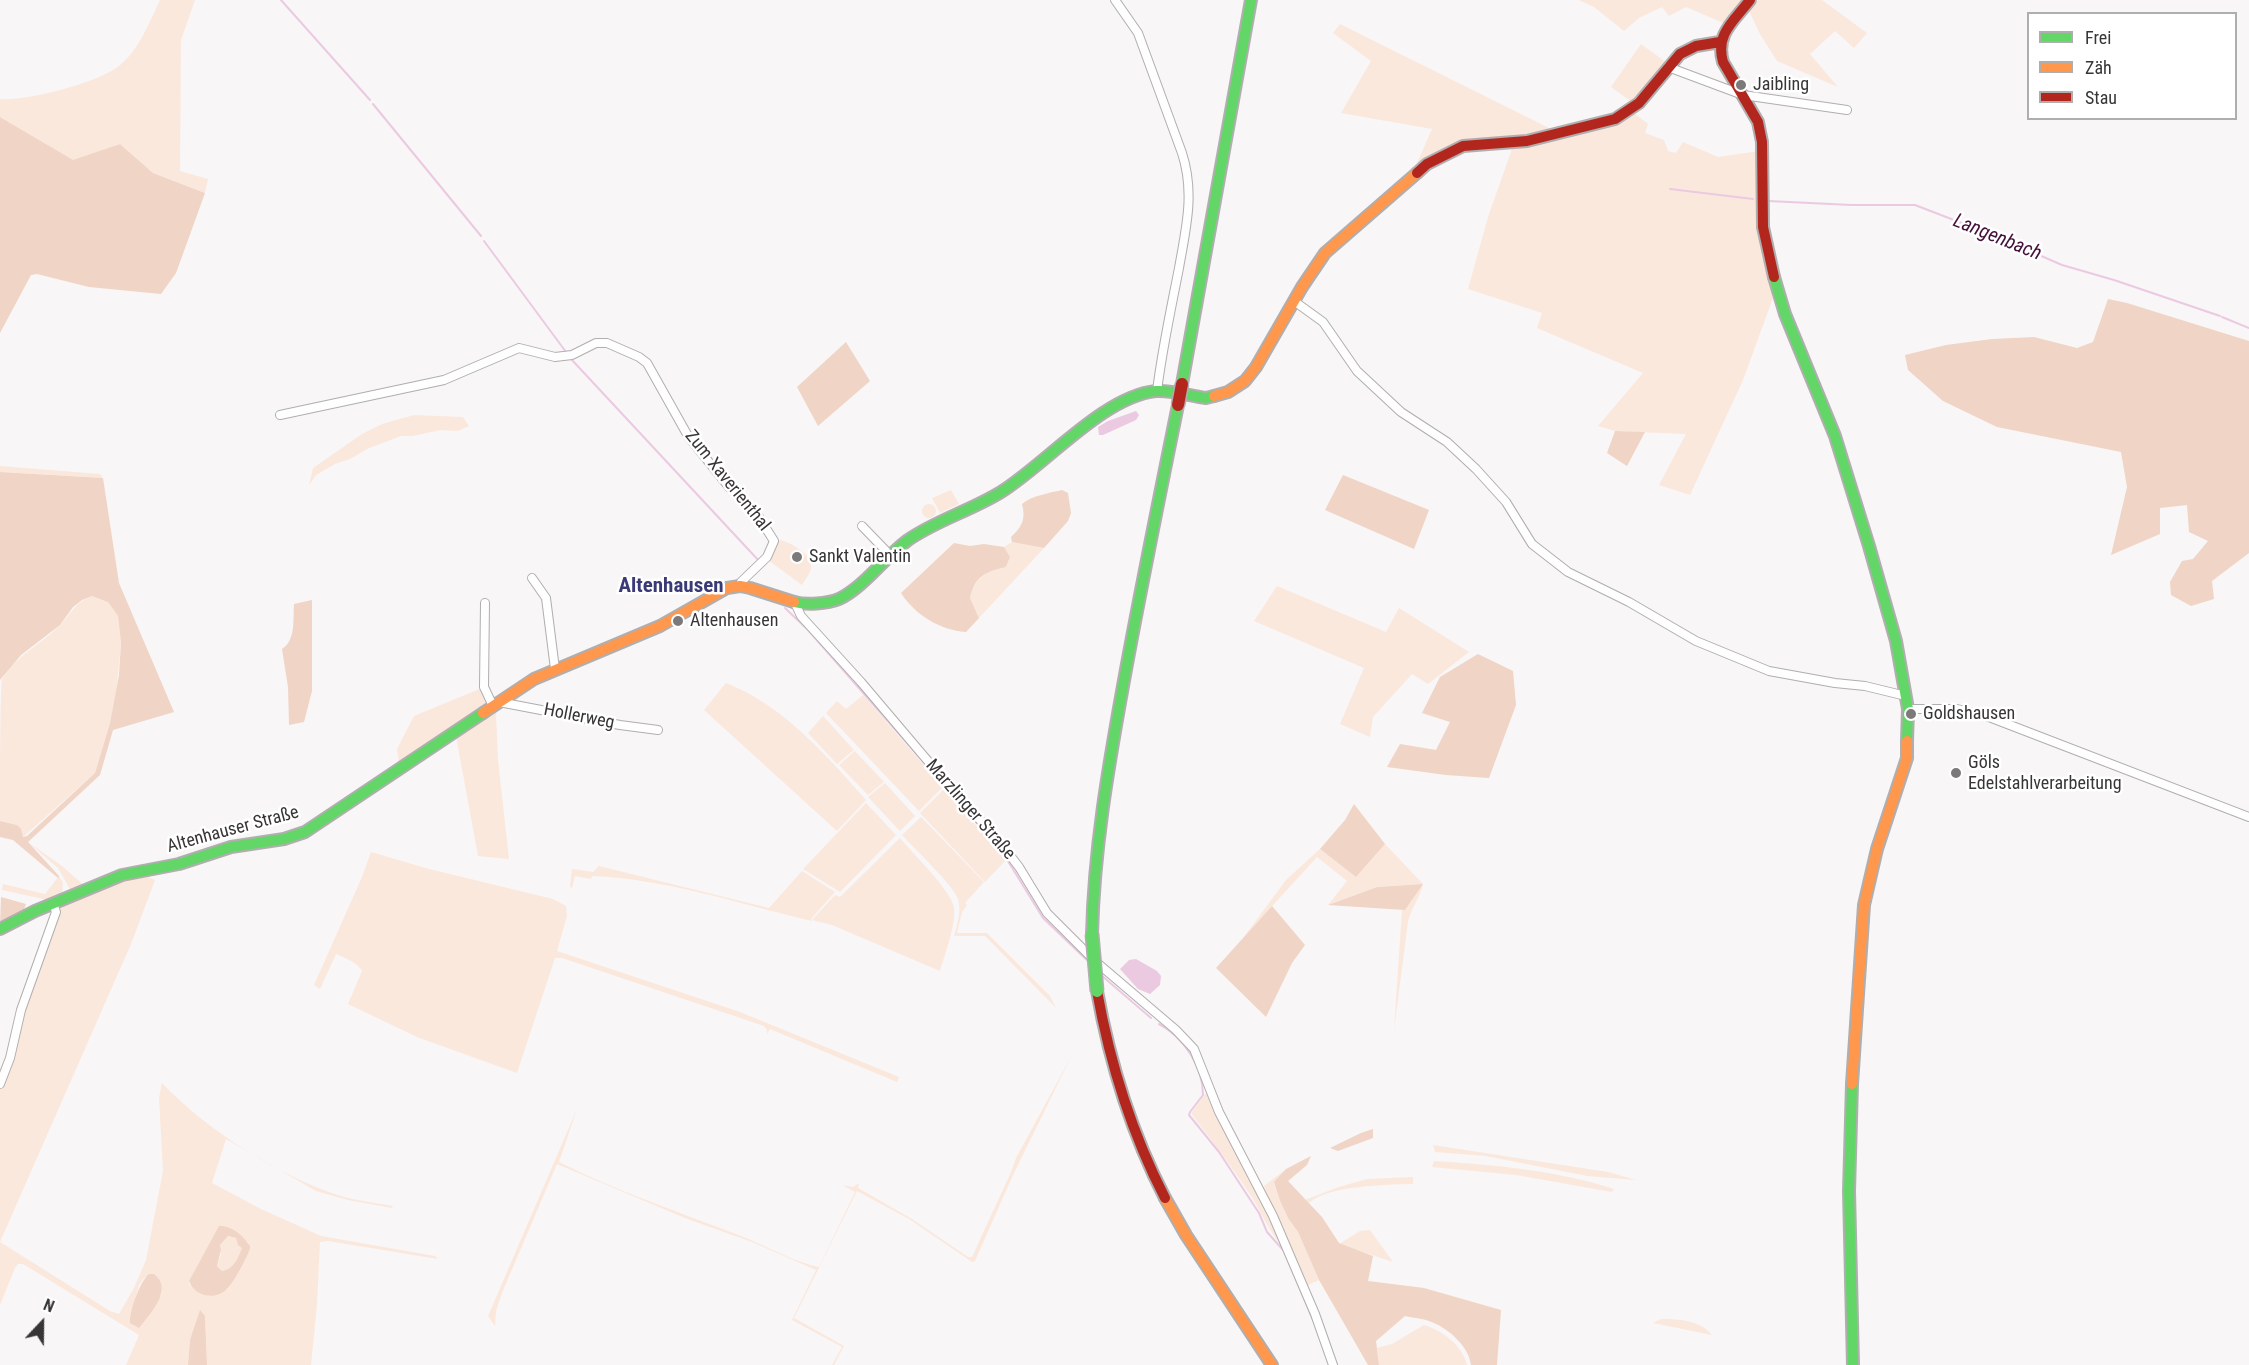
<!DOCTYPE html>
<html>
<head>
<meta charset="utf-8">
<style>
	body { margin:0 }
	#map { position:relative; width:2249px; height:1365px; overflow:hidden; background:#f8f6f6; font-family:"Roboto Condensed",sans-serif }
	canvas { display:block }
	.legend { position:absolute; left:2027px; top:12px; width:210px; height:108px; box-sizing:border-box; background:#fff; border:2px solid #afaeae; margin:0; padding:8px 10px; list-style:none; font-size:18px; color:#373535 }
	.legend li { display:flex; align-items:center; gap:12px; height:30px }
	.legend b { width:30px; border:2px solid #afaeae }
	.north { position:absolute; left:12px; top:1293px; width:60px; height:60px; -webkit-text-stroke:4px #fff; paint-order:stroke; rotate:22deg; font-size:16px; font-weight:700; line-height:24px; text-align:center; color:#373535 }
	.north::after { content:''; display:block; margin:auto; width:21px; height:27px; background:#373535; clip-path:polygon(50% 0,100% 100%,50% 72%,0 100%) }
</style>
</head>
<body>
<div id="map">
<canvas width="2249" height="1365"></canvas>
<ul class="legend">
<li><b style="height:8px;background:#63d668"></b>Frei</li>
<li><b style="height:8px;background:#ff974d"></b>Zäh</li>
<li><b style="height:8px;background:#b3261e"></b>Stau</li>
</ul>
<div class="north">N</div>
</div>
<script>
const g = document.querySelector('canvas').getContext('2d');
g.lineJoin = 'round';
function fill(path, color) {
  g.fillStyle = color;
  g.fill(path, 'evenodd');
}
function trace(path, color, width, dash) {
  g.strokeStyle = color;
  g.lineWidth = width;
  g.lineCap = dash ? 'butt' : 'round';
  g.setLineDash(dash || []);
  g.stroke(path);
}
function write(font, color, halo, rows, align = 'center') {
  g.font = font + ' "Roboto Condensed",sans-serif';
  g.lineWidth = 5;
  g.setLineDash([]);
  g.textBaseline = 'middle';
  g.strokeStyle = halo;
  g.fillStyle = color;
  for (const [text, x, y, turn = 0] of rows) {
    g.save();
    g.translate(x, y);
    g.rotate((+turn || 0) * Math.PI / 180);
    g.textAlign = isNaN(turn) ? turn : align;
    if (halo) g.strokeText(text, 0, 0);
    g.fillText(text, 0, 0);
    g.restore();
  }
}
fill(new Path2D(`
	M160,0H195L181,40L180,171L208,179L205,193L153,173L120,144L73,161L0,117V99C27,101 98,83 119,66C139,50 149,23 160,0Z
	M1579,0H1746L1728,25L1686,7L1669,16L1662,7L1639,18L1624,31L1594,7Z
	M1758,0H1822L1867,33L1854,48L1835,31L1810,54L1838,87L1777,61L1760,34L1749,11Z
	M1340,24L1557,132L1463,145L1413,172L1432,129L1341,113L1371,61L1333,33Z
	M1641,44L1667,63L1636,105L1611,87Z
	M1634,113L1648,124L1645,133L1664,140L1668,151L1676,153L1683,142L1718,157L1759,151L1758,228L1766,271L1773,298L1743,380L1690,495L1659,485L1686,434L1615,431L1598,426L1643,373L1537,328L1542,313L1468,289L1488,217L1513,146Z
	M414,415L463,417L469,426L458,431L440,430L413,436H401L367,449L350,459L335,464L316,475L309,485L313,468L362,434L382,424Z
	M0,466L100,474L103,478L0,472Z
	M951,490L959,504L940,513L932,498Z
	M922 511a7 7 0 1 1 14 0a7 7 0 1 1-14 0Z
	M780,540C790,542 813,555 811,568C810,574 805,580 802,585L768,560Z
	M1012,542L1044,548L979,618L970,598C976,576 985,572 1006,567L1010,557L1004,547Z
	M1277,586L1386,632L1399,608L1469,652L1428,684L1412,674L1373,717L1370,737L1340,724L1364,668L1254,621Z
	M92,596L108,601L118,616L121,643L116,694L110,723L95,773L23,837L17,825L0,821C0,802 0,686 2,679C18,654 39,646 59,626C72,614 73,603 92,596Z
	M726,683C783,705 827,756 866,800L837,831L704,710Z
	M482,688L488,706L399,763L397,749L414,716Z
	M863,695L943,787L919,811L826,713L837,701L846,709Z
	M494,709L496,713L498,760L509,859L478,856L456,736Z
	M823,716L854,750L837,764L808,733Z
	M855,751L884,782L868,795L839,765Z
	M885,783L915,816L900,831L868,797Z
	M944,789L1006,860L985,882L920,813Z
	M866,803L896,835L840,892L803,869Z
	M921,817L984,882L965,903L967,905L962,912L957,933H987L1050,996L1056,1008L985,936H954C957,925 962,910 958,899C954,886 913,847 902,835Z
	M900,838C912,853 952,891 954,908C956,925 945,954 940,971L832,925L812,920L835,895L840,897Z
	M28,842L62,866L86,887L71,891L58,868Z
	M1385,844L1423,884C1420,898 1411,908 1408,922L1394,1030L1402,910H1405L1422,884L1377,887L1328,905L1347,881L1317,857L1243,938L1286,880L1320,849L1356,877Z
	M371,852L429,869L553,899L566,906L567,916L557,951L740,1012L899,1077L897,1082L770,1029L767,1034V1030L764,1026L562,958H555L517,1073L417,1037L348,1004L362,971C357,962 345,958 336,954L320,989L314,985L362,877Z
	M599,866L769,908L802,871L835,892L811,919L812,921C739,904 667,879 592,876L591,879L575,876L572,888L570,887L572,869L593,872Z
	M144,875L155,880L131,944L0,1242L110,1311L119,1314L134,1288L146,1260L163,1171L159,1098L162,1083C205,1129 283,1179 344,1197C360,1201 377,1203 393,1206L392,1208L348,1200L316,1191L226,1139L212,1183L261,1209L321,1236L435,1256L438,1259L328,1241L320,1242L317,1304L311,1365H207L205,1316L190,1340L188,1365H126L139,1335L23,1264H18L15,1268L0,1305V1087L23,1009L60,906L120,879ZM219,1227L248,1242L250,1249L228,1289L209,1296L189,1284V1281ZM145,1277L162,1293L152,1310L130,1317L139,1285Z
	M59,876L63,883L62,893L57,897H51L48,900L2,890L3,884L45,894Z
	M1071,1057L1013,1175L975,1261L972,1262L909,1219L857,1191L794,1318L844,1346L834,1365H832L842,1347L792,1320L816,1270L752,1242L685,1218L557,1164L502,1293L496,1311L495,1326L488,1316L577,1109L559,1162C619,1192 684,1214 746,1238C768,1247 797,1263 819,1267L855,1192L842,1185L853,1187L859,1183L858,1188L912,1219L968,1257H972L1011,1172L1016,1158Z
	M1208,1092L1264,1202L1282,1246C1269,1231 1263,1216 1253,1199C1234,1170 1214,1143 1193,1116L1191,1113L1205,1094Z
	M1433,1145L1608,1172L1636,1180L1587,1176L1486,1156L1435,1152Z
	M1434,1161C1496,1165 1555,1170 1614,1189L1612,1192L1516,1175L1432,1167Z
	M1286,1169L1274,1183L1280,1201L1288,1218L1298,1232L1319,1280L1306,1286L1265,1190L1264,1186Z
	M1413,1177V1184C1386,1185 1329,1185 1309,1203L1305,1200L1339,1187L1367,1179Z
	M1370,1230L1393,1262L1339,1244L1360,1231Z
	M228,1236L236,1238L243,1248C238,1258 234,1269 222,1271L217,1266L221,1254L220,1245Z
	M1661,1319C1679,1319 1700,1320 1712,1335L1653,1323Z
	M1424,1325C1442,1330 1463,1346 1467,1365H1379L1377,1348L1392,1344Z`), '#fbe8dd');
fill(new Path2D(`
	M0,117L73,160L120,144L153,173L205,193L176,273L161,294L89,287L37,274L31,275L0,333Z
	M2108,299L2127,303L2249,341V553L2212,581L2214,599L2191,606L2171,595L2170,582L2182,561L2193,559L2208,541L2189,532L2187,505L2160,508V534L2111,555L2127,487L2121,452L1997,427L1943,401L1908,370L1905,355L1946,345L1992,339L2034,337L2077,348L2093,342Z
	M846,342L870,381L818,426L797,387Z
	M1615,431L1645,432L1627,466L1607,453Z
	M0,472L103,478L119,583L174,712L113,730L100,775L28,842L59,876L58,878L13,840L0,837V821L17,825L21,829L23,837L27,836L95,773L110,723L119,675L121,643L118,616L108,602L92,596L82,600L73,607L60,625L21,655L0,680Z
	M1343,475L1429,510L1414,549L1325,510Z
	M1062,490L1068,493L1071,513L1068,521L1044,548L1012,542L1011,537C1022,527 1026,519 1022,504C1031,496 1049,493 1062,490Z
	M954,543L970,546L984,544L1004,547L1010,557L1006,567C985,572 975,576 970,598L979,618L966,632C940,630 915,615 901,593Z
	M312,600V691L304,722L289,725L288,687L282,649C296,640 293,620 294,604Z
	M1478,654L1513,671L1516,705L1489,778L1446,775L1387,767L1400,744L1436,750L1450,722L1422,713L1440,677Z
	M1354,804L1385,844L1356,877L1320,849L1345,820Z
	M1423,884L1405,910L1328,905L1377,887Z
	M1,897L26,904L23,912L0,927Z
	M1272,906L1305,945L1292,963L1266,1017L1216,968Z
	M1373,1129V1138L1338,1151L1330,1148L1361,1133Z
	M1311,1156L1307,1165L1288,1181L1322,1217L1339,1243L1373,1256L1368,1281L1424,1288L1501,1310L1497,1365H1471C1469,1347 1450,1330 1434,1323C1426,1319 1415,1318 1405,1316L1376,1341L1379,1365H1368L1319,1280L1298,1232L1288,1218L1280,1201L1274,1182L1286,1169Z
	M219,1226C231,1225 244,1236 250,1246V1249C246,1259 235,1280 228,1288C216,1301 195,1297 189,1281ZM228,1236L236,1238L238,1245L242,1248C238,1258 234,1269 222,1271L217,1266L221,1250L220,1245Z
	M149,1274H154C174,1289 150,1314 139,1328L130,1323C129,1312 140,1281 149,1274Z
	M200,1310L205,1316L207,1365H188L190,1340Z`), '#f0d4c5');
fill(new Path2D(`
	M1136,411L1139,415L1136,420L1103,435H1099L1098,427L1108,421Z
	M1136,959L1157,971L1161,976L1160,985L1150,994L1138,989L1120,969L1129,960Z`), '#ebcae1');
trace(new Path2D(`
	M281,0L370,100
	M373,104L481,236
	M1670,189L1753,199
	M1768,201L1851,205H1915L1998,237L2062,265L2114,280L2220,316
	M484,241L566,352
	M2222,317L2249,328
	M572,360L760,562
	M785,608L808,630L929,768
	M963,807L1003,853L1043,918L1091,964
	M1101,975L1151,1018
	M1159,1024C1184,1037 1203,1067 1203,1095L1190,1112L1189,1115L1219,1152L1259,1213L1267,1232L1284,1251L1313,1320`), '#ebcae1', 2);
const street = new Path2D(`
	M1115,0L1138,33L1182,153C1195,193 1186,228 1179,268C1171,309 1162,350 1157,391
	M1668,67L1743,95L1847,110
	M1294,301L1323,322L1357,371L1401,412L1447,442L1476,469L1506,502L1532,544L1568,572L1629,602L1696,641L1769,671L1835,683L1865,686L1906,696
	M280,415L444,380L519,348L555,357L572,355L596,343H607L639,357L647,363L688,436L729,487L755,511L774,541L767,557L741,582L740,586
	M862,526L890,555
	M532,578L546,598L555,669
	M485,603L484,687L493,706
	M795,603L801,616L861,682L955,793L995,836L1019,867L1047,913L1095,961L1176,1030L1194,1049L1219,1112L1273,1216L1315,1314L1333,1365
	M499,702L620,725L658,730
	M1908,709H1957L1989,717L2249,817
	M0,1084L10,1058L21,1010L56,912L53,903`);
const fast = new Path2D(`
	M1774,277L1785,314L1835,436L1869,546L1896,641L1908,709L1907,741
	M1182,384L1251,0
	M794,602C806,605 827,604 839,599C864,587 885,557 908,540C937,520 972,510 1001,492C1046,464 1104,396 1156,391C1172,390 1191,396 1206,398L1214,396
	M0,929L35,911L122,875L179,864L231,847L284,839L305,832L483,713
	M1092,934C1094,850 1108,769 1123,686C1140,592 1159,499 1178,405
	M1852,1084L1849,1191L1853,1365`);
const slow = new Path2D(`
	M1214,396L1228,392L1245,381L1256,367L1302,287L1325,253L1417,173
	M483,713L534,679L660,626L727,588L740,586L750,588L794,602
	M1852,1084L1864,905L1877,849L1907,758V741
	M1165,1198L1186,1235L1272,1365`);
const jam = new Path2D(`
	M1750,0C1734,21 1715,34 1723,62L1758,122L1762,142L1763,227L1774,277
	M1417,173L1427,164L1463,146L1527,141L1615,119L1639,103L1680,54L1696,46L1720,42
	M1097,991C1110,1064 1131,1132 1165,1198`);
trace(street, '#b0aeae', 10);
trace(fast, '#b0aeae', 14);
trace(slow, '#b0aeae', 14);
trace(jam, '#b0aeae', 14);
trace(street, '#fefefe', 8);
trace(fast, '#63d668', 10);
trace(slow, '#ff974d', 10);
trace(jam, '#b3261e', 10);
const fastBridge = new Path2D(`
	M1092,934L1097,991`);
const jamBridge = new Path2D(`
	M1178,405L1182,384`);
trace(fastBridge, '#b0aeae', 15, []);
trace(jamBridge, '#b0aeae', 15, []);
trace(fastBridge, '#63d668', 12);
trace(jamBridge, '#b3261e', 12);
for (const [x, y, r, color] of [
	[1741,85,6,"#7b7979"],
	[797,557,6,"#7b7979"],
	[678,621,6,"#7b7979"],
	[1911,714,6,"#7b7979"],
	[1956,773,6,"#7b7979"]
]) {
  const dot = new Path2D();
  dot.arc(x, y, r, 0, 2 * Math.PI);
  g.fillStyle = color;
  g.fill(dot);
  trace(dot, '#fff', 2);
}
write('18px', '#373535', '#fff', [
	["Jaibling",1753,85],
	["Sankt Valentin",809,557],
	["Altenhausen",690,621],
	["Goldshausen",1923,714],
	["Göls",1968,763],
	["Edelstahlverarbeitung",1968,784]
], 'left');
write('18px', '#373535', '#fff', [
	["Zum Xaverienthal",727,481,51],
	["Hollerweg",579,717,11],
	["Marzlinger Straße",970,810,49],
	["Altenhauser Straße",233,830,-15]
]);
write('italic 20px', '#45103b', '#fff', [
	["Langenbach",1997,238,22]
]);
write('bold 21px', '#3a3a76', '#fff', [
	["Altenhausen",671,587]
]);
</script>
</body>
</html>
